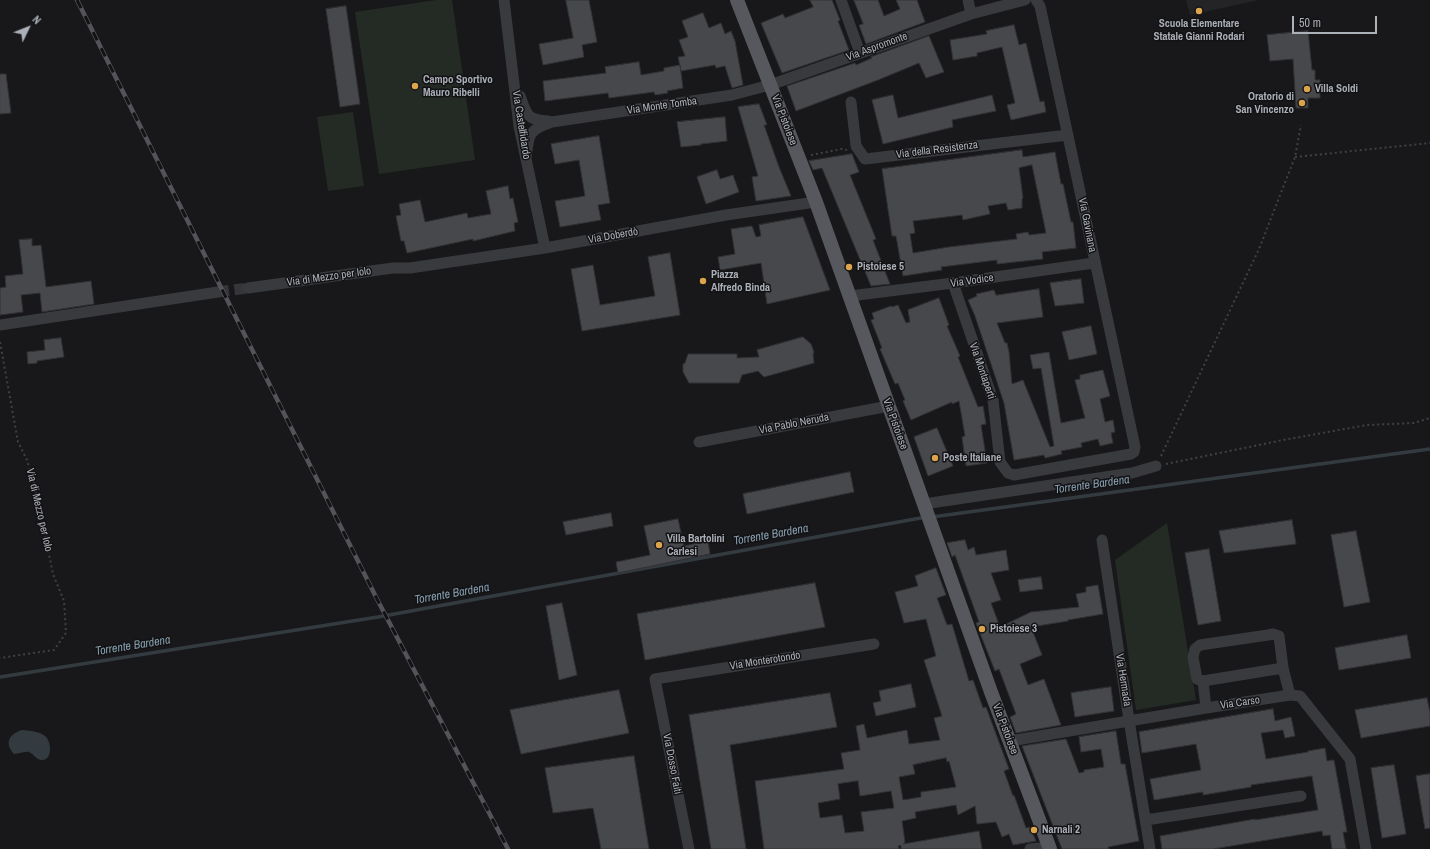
<!DOCTYPE html>
<html>
<head>
<meta charset="utf-8">
<style>
	body { margin:0 }
	#map { position:relative; width:1430px; height:849px; overflow:hidden; background:#18181a; font-family:"Archivo Narrow",sans-serif }
	canvas { display:block }
	.north { position:absolute; left:8px; top:8px; width:40px; height:40px; -webkit-text-stroke:3px #131315; paint-order:stroke; rotate:47deg; font-size:11px; font-weight:700; line-height:16px; text-align:center; color:#acb0b8 }
	.north::after { content:''; display:block; margin:auto; width:14px; height:18px; background:#acb0b8; clip-path:polygon(50% 0,100% 100%,50% 72%,0 100%) }
	.scale { position:absolute; left:1292px; top:16px; width:85px; height:18px; box-sizing:border-box; border:2px solid #acb0b8; border-top:0; padding-left:5px; font-size:12px; line-height:14px; white-space:nowrap; color:#acb0b8; -webkit-text-stroke:3px #131315; paint-order:stroke }
</style>
</head>
<body>
<div id="map">
<canvas width="1430" height="849"></canvas>
<div class="north">N</div>
<div class="scale">50 m</div>
</div>
<script>
const g = document.querySelector('canvas').getContext('2d');
g.lineJoin = 'round';
function fill(path, color) {
  g.fillStyle = color;
  g.fill(path, 'evenodd');
}
function trace(path, color, width, dash) {
  g.strokeStyle = color;
  g.lineWidth = width;
  g.lineCap = dash ? 'butt' : 'round';
  g.setLineDash(dash || []);
  g.stroke(path);
}
function write(font, color, halo, rows, align = 'center') {
  g.font = font + ' "Archivo Narrow",sans-serif';
  g.lineWidth = 3;
  g.setLineDash([]);
  g.textBaseline = 'middle';
  g.strokeStyle = halo;
  g.fillStyle = color;
  for (const [text, x, y, turn = 0] of rows) {
    g.save();
    g.translate(x, y);
    g.rotate((+turn || 0) * Math.PI / 180);
    g.textAlign = isNaN(turn) ? turn : align;
    if (halo) g.strokeText(text, 0, 0);
    g.fillText(text, 0, 0);
    g.restore();
  }
}
fill(new Path2D(`
	M1186,0H1259L1190,15Z`), '#242426');
fill(new Path2D(`
	M436,0H452L475,160L379,174L355,12Z
	M353,112L364,186L328,191L317,117Z
	M1167,523L1196,700L1136,710L1115,560Z`), '#242b25');
fill(new Path2D(`
	M22,730C30,731 40,731 46,737C51,742 53,760 42,760C36,760 34,754 29,752C26,751 19,754 14,754C4,743 9,734 22,730Z`), '#333b41');
trace(new Path2D(`
	M932,517L1430,449
	M0,677L378,617L926,517`), '#333b41', 3.5);
const building = new Path2D(`
	M566,0H589L597,42L582,45L584,57L543,65L539,44L573,38Z
	M810,0H832L840,20L838,21L849,50L782,73L761,23L783,14L785,18L813,7Z
	M854,0H878L884,16L900,9L896,0H917L925,22L866,44L859,25L863,24Z
	M346,6L360,104L340,107L326,9Z
	M703,13L709,28L721,23L725,34L731,31L735,41L743,85L732,88L725,66L716,68L715,65L681,71L678,57L685,56L679,40L688,37L682,21Z
	M1014,25L1019,45L1026,43L1040,102L1044,101L1046,112L1011,120L1007,105L1015,103L1002,47L977,53V56L953,60L950,40L987,34L986,31Z
	M1308,31L1312,70H1315V80H1320V98H1308V108H1296L1293,59L1270,61L1267,35Z
	M929,36L944,72L926,78L919,63L878,80L796,111L787,86L855,63L856,65L872,58L871,57Z
	M639,62L641,75L664,71V68L680,65L683,88L667,91L668,93L655,95L654,92L609,98L608,93L545,101L543,81L606,73L605,67Z
	M0,74H6L11,113L0,114Z
	M893,95L898,118L992,95L996,111L952,120L953,127L883,144L872,100Z
	M759,104L767,125H764L779,167L791,196L756,201L752,177L758,176L738,107Z
	M725,117L727,141L701,144V145L681,147L677,122Z
	M599,136L610,203L598,205L601,220L560,227L555,201L585,196L579,160L555,164L551,144Z
	M1022,150L1023,157L1055,152L1061,184H1063L1071,222H1073L1076,248L1042,252L1043,259L997,264V260L941,267L942,270L903,276L896,236H892L882,169ZM1032,165L1046,233L1029,235L1028,232L1016,234L1017,239L949,247L913,253L910,234L915,233L913,221L962,215L963,220L990,214L988,206L1006,203L1008,210L1022,208V199L1023,198L1019,168Z
	M852,154L859,172L850,175L876,239L873,240L890,284L871,286L822,168L813,170L809,161Z
	M717,170L720,179L733,175L739,192L706,204L697,177Z
	M508,186L510,199L513,198L518,222L514,223L515,231L473,241V239L407,253L404,241H401L396,216L401,215L399,204L420,200L425,222L467,213L468,218L491,214L486,191Z
	M803,217L830,290L767,304L761,263L720,270L718,257L735,254L731,229L752,226L756,237L761,236L759,225Z
	M32,239V246L41,245L46,287L91,281L94,304L42,312L40,293L21,295L23,312L0,315V288L6,287L5,276L23,274L19,240Z
	M670,253L680,315L582,331L571,269L593,265L600,305L655,296L648,257Z
	M1081,279L1084,303L1055,306L1050,283Z
	M1039,289L1043,317L997,323L1005,343H1007L1009,352L1012,384L1023,380L1050,447L1054,446L1041,368L1033,369L1030,355L1049,352L1061,423L1085,418L1075,380L1080,379V375L1103,370L1110,396L1100,399L1105,422L1113,420L1115,432L1111,433L1113,443L1100,446L1098,439L1081,443L1082,447L1061,451L1062,454L1045,458L1044,455L1014,460L1004,403L975,316L968,300L977,296L976,294L994,290L996,295Z
	M939,298L949,325L947,326L960,356L958,357L978,407L983,406L986,424L981,425L987,463L966,466L962,437L965,436L959,401L952,404V402L911,420L903,401L905,400L898,383L895,384L880,349L882,348L871,320L874,319L872,313L891,306L892,307L898,305L906,323L910,322L908,310Z
	M1091,326L1097,354L1069,360L1062,332Z
	M803,337L811,344L814,352L813,354L814,363L764,377L758,371L742,375L739,383H689L683,372V364L685,363L688,354H737V358L759,357L757,350Z
	M61,338L64,357L37,361V363L28,364L27,352L45,350L44,340Z
	M937,428L953,466L928,476L914,437Z
	M850,472L854,492L747,514L743,494Z
	M611,513L613,526L566,535L563,522Z
	M678,519L684,546L708,541L710,554L618,573L616,562L650,555L644,526Z
	M1292,520L1296,544L1224,553L1219,531Z
	M1356,531L1370,602L1344,607L1331,535Z
	M965,540L968,550L974,547L976,555L1006,550L1009,570L991,573L1001,600L991,603L1000,627L1031,612L1079,607L1076,594L1086,592V587L1098,585L1103,614L1068,620V621L1031,627L1042,655L1020,664L1028,685L1044,679L1061,725L1016,733L1010,717L1016,714L999,669L995,671L976,623L979,622L955,555L952,557L947,543Z
	M1209,549L1221,621L1198,625L1185,553Z
	M936,568L946,595L937,598L947,625L952,624L969,681L973,680L983,708L986,707L1009,769L1004,771L1013,796L1014,795L1026,828L1030,827L1036,841L1013,845L1009,834L1002,837L996,822L977,824L975,806L958,815L956,805L915,812L916,818L902,821L905,842L903,844L979,831L982,849H901V845L898,846L899,849H764L755,781L844,769L841,753L860,750L856,726L864,724L867,738L907,730L909,744L940,740L934,718L942,716L924,660L936,656L926,619L904,623L895,592L918,586L915,576ZM946,758L947,762L949,761L956,787L921,792V797L903,800L899,777L915,774L913,765ZM858,781L860,796L891,791L894,808L861,812L864,831L845,833L842,815L820,818L818,803L840,799L838,784Z
	M1041,577L1043,589L1020,592L1018,580Z
	M815,583L825,627L645,660L637,614Z
	M562,603L577,675L559,680L546,606Z
	M1407,635L1411,658L1339,670L1335,648Z
	M911,684L916,707L876,716L873,703L881,701L879,691Z
	M1111,687L1114,711L1075,717L1071,693Z
	M619,690L629,733L521,754L510,710Z
	M830,693L837,727L730,745L746,849H711L689,715Z
	M1427,698L1430,713V726L1361,738L1355,710Z
	M1273,709L1275,721L1291,717L1295,736L1285,738L1283,730L1261,733L1266,759L1308,752V751L1325,748L1327,761L1334,760L1347,832H1343L1346,849H1332L1330,835L1323,836L1322,831L1213,849H1162L1160,836L1255,819V820L1318,810L1312,776L1251,785V787L1203,795V792L1154,800L1150,779L1201,770L1196,744L1142,753L1139,732Z
	M1116,731L1121,764H1125L1139,841L1108,847L1109,849H1062L1022,746L1066,739L1079,773L1084,772V770L1104,767L1101,749L1081,752L1079,737Z
	M634,756L649,849H601L593,808L553,813L545,768Z
	M1394,765L1406,834L1382,838L1371,768Z
	M1430,774V828L1425,829L1416,776Z`);
fill(building, '#47484c');
trace(building, '#323235', 1);
trace(new Path2D(`
	M218,292L248,288`), '#36363a', 11, [11, 5.5]);
trace(new Path2D(`
	M811,155L842,149L847,150
	M1295,157L1430,143
	M0,342L18,442L27,460L35,487L53,574L64,601L66,633L54,650L0,658
	M1161,456L1259,249L1295,157L1301,125
	M1166,464L1283,440L1367,425L1414,423L1430,418`), '#3f4145', 2, [2, 3]);
trace(new Path2D(`
	M504,0L519,126L545,248
	M841,0L860,53
	M968,0L971,14
	M520,96C527,114 526,120 548,121
	M851,102L856,146L865,159L1068,135
	M526,158C529,134 528,130 552,122L732,95L770,85L971,14L1025,0
	M953,283L993,400L1000,462L1008,473L1014,475L1131,454L1134,452L1135,447C1103,300 1072,153 1040,6L1036,0
	M248,288L393,268H410L545,248L726,215L816,202
	M850,296L953,283L1094,263
	M0,325L218,292
	M699,442L889,406
	M924,504L1132,473L1156,466
	M1102,540L1129,720L1150,849
	M1283,668L1203,681L1197,679L1193,657L1195,649L1200,645L1268,635L1273,634L1279,636L1283,668L1290,695
	M1203,681L1206,708
	M1010,741L1206,708L1290,695L1300,696L1350,759L1366,849
	M1146,820L1301,796
	M689,849L655,679L874,644
	M1030,849L1049,847`), '#393a3e', 11);
trace(new Path2D(`
	M737,0L816,202L991,692L1050,849`), '#56585d', 14);
const rail = new Path2D(`
	M77,0L378,601L508,849`);
trace(rail, '#535459', 4.5);
trace(rail, '#131315', 3, [9]);
for (const [x, y, r, color] of [
	[1199,11,4,"#dca54d"],
	[415,86,4,"#dca54d"],
	[1307,89,4,"#dca54d"],
	[1302,103,4,"#dca54d"],
	[849,267,4,"#dca54d"],
	[703,281,4,"#dca54d"],
	[935,458,4,"#dca54d"],
	[659,545,4,"#dca54d"],
	[982,629,4,"#dca54d"],
	[1034,830,4,"#dca54d"]
]) {
  const dot = new Path2D();
  dot.arc(x, y, r, 0, 2 * Math.PI);
  g.fillStyle = color;
  g.fill(dot);
  trace(dot, '#131315', 1.5);
}
write('bold 11px', '#acb0b8', '#131315', [
	["Scuola Elementare",1199,24,"center"],
	["Statale Gianni Rodari",1199,37,"center"],
	["Campo Sportivo",423,80],
	["Mauro Ribelli",423,93],
	["Villa Soldi",1315,89],
	["Oratorio di",1294,97,"right"],
	["San Vincenzo",1294,110,"right"],
	["Pistoiese 5",857,267],
	["Piazza",711,275],
	["Alfredo Binda",711,288],
	["Poste Italiane",943,458],
	["Villa Bartolini",667,539],
	["Carlesi",667,552],
	["Pistoiese 3",990,629],
	["Narnali 2",1042,830]
], 'left');
write('11px', '#acb0b8', '#131315', [
	["Via Aspromonte",877,47,-20],
	["Via Monte Tomba",662,106,-8],
	["Via Pistoiese",784,120,69],
	["Via Castelfidardo",521,125,81],
	["Via della Resistenza",937,150,-7],
	["Via Gavinana",1087,225,79],
	["Via Doberdò",613,236,-10],
	["Via di Mezzo per Iolo",329,277,-8],
	["Via Vodice",972,281,-8],
	["Via Montaperti",982,371,71],
	["Via Pablo Neruda",794,424,-11],
	["Via Pistoiese",895,424,70],
	["Via di Mezzo per Iolo",39,510,77],
	["Via Monterotondo",765,661,-9],
	["Via Hermada",1123,680,81],
	["Via Carso",1240,703,-8],
	["Via Pistoiese",1005,729,69],
	["Via Dosso Faiti",672,764,79]
]);
write('italic 12px', '#879eae', '#131315', [
	["Torrente Bardena",1092,485,-8],
	["Torrente Bardena",771,535,-10],
	["Torrente Bardena",452,594,-10],
	["Torrente Bardena",133,646,-9]
]);
</script>
</body>
</html>
